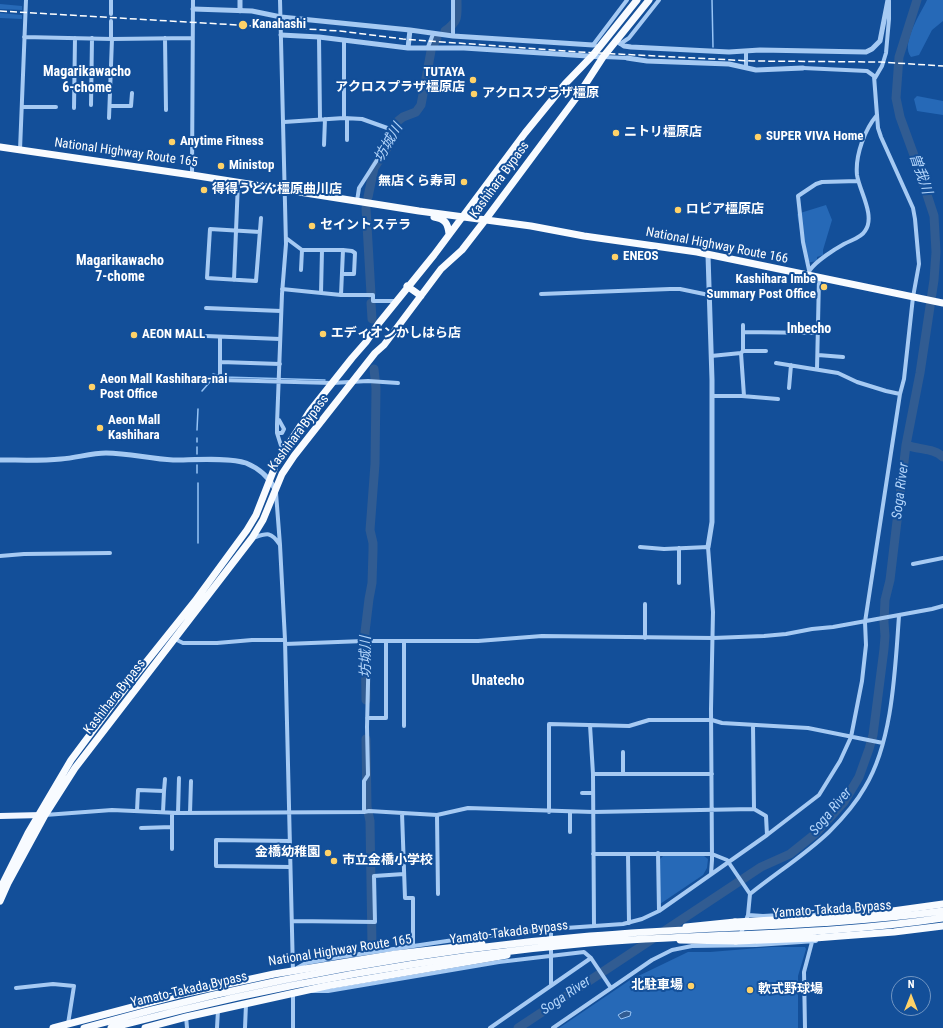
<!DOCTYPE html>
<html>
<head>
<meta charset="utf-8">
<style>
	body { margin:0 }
	#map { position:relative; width:943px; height:1028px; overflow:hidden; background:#134f99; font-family:"Roboto Condensed",sans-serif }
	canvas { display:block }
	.north { position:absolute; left:891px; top:976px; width:40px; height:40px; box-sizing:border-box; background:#134f99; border:1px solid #7195c2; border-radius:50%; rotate:0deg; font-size:11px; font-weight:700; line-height:16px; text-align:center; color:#fff }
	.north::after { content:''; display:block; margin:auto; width:14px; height:18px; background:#ffd268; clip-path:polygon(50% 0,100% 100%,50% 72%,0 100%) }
</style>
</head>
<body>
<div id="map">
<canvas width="943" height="1028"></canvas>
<div class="north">N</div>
</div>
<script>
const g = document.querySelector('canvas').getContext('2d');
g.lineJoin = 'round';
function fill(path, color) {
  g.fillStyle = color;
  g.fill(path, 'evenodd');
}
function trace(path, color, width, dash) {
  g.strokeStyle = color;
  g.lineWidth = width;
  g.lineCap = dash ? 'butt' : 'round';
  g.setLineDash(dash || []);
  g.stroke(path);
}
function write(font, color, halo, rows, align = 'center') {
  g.font = font + ' "Roboto Condensed","Noto Sans JP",sans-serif';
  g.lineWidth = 4;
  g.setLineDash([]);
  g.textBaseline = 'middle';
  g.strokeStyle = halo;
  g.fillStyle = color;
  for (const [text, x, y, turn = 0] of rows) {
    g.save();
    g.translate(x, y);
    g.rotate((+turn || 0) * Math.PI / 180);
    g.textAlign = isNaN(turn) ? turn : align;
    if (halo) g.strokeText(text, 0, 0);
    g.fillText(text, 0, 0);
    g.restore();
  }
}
fill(new Path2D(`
	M927,0H943V21L932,30L919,55L911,57C900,44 921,13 927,0Z
	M0,4L22,6V10L0,9Z
	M0,13L22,15V19L0,18Z
	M917,96L943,101V115L917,111L914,99Z
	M826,205L832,220L823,250V255L817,257V261L806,263L797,214Z
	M663,856H704L708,859L707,868L703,875L660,904V859Z
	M771,947H805L806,949L798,976V1028H559L630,980L688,952H710Z`), '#2669b7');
const water = new Path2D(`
	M627,1011L631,1012L630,1016L621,1019L618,1015L623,1012Z`);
fill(water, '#315c92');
trace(water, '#98c5f6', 1);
trace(new Path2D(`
	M712,0L713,47
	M213,374L224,377L325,380
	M202,391L216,375
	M197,430L198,409
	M197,438V442
	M197,447V454
	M197,465V473
	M198,483V543`), '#98c5f6', 1.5);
trace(new Path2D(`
	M445,31C459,21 457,17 457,0
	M434,44L437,38
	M368,197L374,168L387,148L394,128L398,121L403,117L416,112L421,105L431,51
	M366,208L371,294
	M371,303L372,319
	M906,445C919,450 934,448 943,457
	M366,700L365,632L369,599L372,583L373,551V543L370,530L375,464L376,388L374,369
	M366,739L367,807L370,821L372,946
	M518,1028L761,867L790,854L815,834L844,802L859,777L869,749L873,735L884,649L885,636L884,622L885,600L890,580L906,445L920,373L934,280L936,252L934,216L915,158L900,117L896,98L899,57L917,0`), '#315c92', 9);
trace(new Path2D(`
	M111,0V14
	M280,0L286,244L282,294L277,424V433L283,452
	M453,36V0
	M24,37L112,39L192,38
	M319,37L320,119
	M165,38L166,110
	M111,39V21
	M620,44L629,38L659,0
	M595,45H593L627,0
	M428,47L433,34
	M604,57L627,58
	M746,68V51
	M875,78L882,66L886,53L889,19V1
	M91,105L92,38
	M110,106H131L132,93
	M22,107H56
	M74,108L75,38
	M109,118L112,39
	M344,118V40
	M284,122L344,118L362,119L390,129L386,146L359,188L357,201
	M347,140V118
	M324,145L325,119
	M20,150L26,0
	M192,175L193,0
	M260,232L210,229L207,278L256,281L261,218
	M286,238L302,250L301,270
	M302,250H343L341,295
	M809,270L803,242L798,196L816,184L822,182L858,181
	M342,274H354L355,253L352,251L343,250
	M808,275C809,274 809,271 810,270C816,261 835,249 844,244C851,240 861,238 865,231C876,216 859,190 857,175C855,155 865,129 877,115
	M234,280L238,182
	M282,289L341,295H373V301H396
	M321,293L322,250
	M541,294L670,289H680L709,295
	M206,308L281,311
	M743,332L817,333
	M206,336L280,339
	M220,337V380L332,383L368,381L398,383
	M743,351H766
	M741,353L744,396
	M818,355L843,357
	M711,356L741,353L743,351V325
	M221,362L280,364
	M776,363L838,373L857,382L886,391L900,394
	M817,369L819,278
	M789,388L791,365
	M712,396H742L778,399
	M277,433H282L284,429L279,420
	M276,493L280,545L285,640L293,972
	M253,538C267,533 271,531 280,545
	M640,547L664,549L708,547L713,612L711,709L712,860L711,874
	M679,548V583
	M0,556L24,554L110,553
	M913,564L943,558
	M645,638V604
	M175,639L183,643H217L252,640H285
	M285,644L364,641H478L542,636L713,638L764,636L786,634L812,629L833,627L932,609L943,606
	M367,718H386V641
	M590,725L593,774L594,926
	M753,725L754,809
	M404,726V641
	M623,752V774
	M593,774H712
	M164,791L165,779
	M582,793H593
	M137,811L138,790L164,791L163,812
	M364,812V781L368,775L367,727L369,641
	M549,812V724L629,726L649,720H712L722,723L808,728L883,743
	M570,812V832
	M172,813V849
	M178,813L179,778
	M190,813L191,781
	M402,813L405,898H413V946
	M45,815L112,810L178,813L364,812L369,811L437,815L468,808L593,812L754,809L766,816L767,835
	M437,815L438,894
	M141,828L172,827
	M290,841L216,840V866L290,867
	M658,853L659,911
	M593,854H712L727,860L750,894L748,915L740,936
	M628,854L629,923
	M750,894C776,873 805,855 829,832C842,819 856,803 865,787C893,741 895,669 899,616
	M748,915L763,916L885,909
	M292,921L375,922L374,876L404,874
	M551,929V985
	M297,968L306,963L340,957L467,938L551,929L623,924L642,919L659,911L767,835L819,795L840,761L851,737L862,681L866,645L865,622L900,394L904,379L913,297L919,264L915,219L913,208L881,137L878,128L874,76L867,71L803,68
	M16,988L53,984L74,986L68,1024
	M312,991H328L499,962L584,952L591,958L611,988
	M186,1016L187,1028
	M217,1028L218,1010
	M245,1028L246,1004
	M293,1028V992
	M490,1028L591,958
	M553,1028L652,960L672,950L692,946L756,945L816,941
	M805,1028L804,972L812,942`), '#a6caf3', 4);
trace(new Path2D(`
	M193,9L252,11L281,17L410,30L453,36L593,45
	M240,11V0
	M281,35L319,37L408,48H464L603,57
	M617,41L624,46L631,47L729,52L760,50L866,52L872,49L880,41L888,0
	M408,48L410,30
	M627,58L647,61L729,64L756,70L803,68
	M708,255L712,380V522L708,547
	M0,460C20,460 41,461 61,459C76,458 91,453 106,453C129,453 150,459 173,460C192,460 229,457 246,463C258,468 269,477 275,489`), '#a6caf3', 5);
trace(new Path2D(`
	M0,816L42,815`), '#f2f7ff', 6);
trace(new Path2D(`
	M0,147L192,175L419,211L531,226L584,236L697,252L943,303
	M434,217C445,219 448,223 449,234
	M407,286L421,296
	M0,889L28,833L71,760L115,701L195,601L247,530L256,515L276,464L310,411L352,358L366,342L379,323L434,255L525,133L565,84L593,55L637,0
	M0,901L8,883L45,815L75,768L252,538L263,520L282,474L294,456L375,353L384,345L441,269L462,250L486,219L579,94L603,57L649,0
	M813,918L871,914L943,904
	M686,927L735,922
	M815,938L894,932L943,926
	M680,940L736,941
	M53,1028L182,994L274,974L396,954L482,944
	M145,1028L186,1017L326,986L507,955`), '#f8fbff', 7);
trace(new Path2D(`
	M0,11L340,31L403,39L579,52L752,61L880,62L943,66`), '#fff', 1.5, [7, 3]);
trace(new Path2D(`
	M735,922L813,918
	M736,941L815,938
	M84,1028C249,982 420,950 590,936C708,926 826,927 943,911
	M111,1028C267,986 428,957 589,943C707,933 826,936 943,918`), '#f8fbff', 7);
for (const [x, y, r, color] of [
	[243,25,5,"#ffd268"],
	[473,80,4,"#ffd268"],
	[474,94,4,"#ffd268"],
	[616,133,4,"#ffd268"],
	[758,137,4,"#ffd268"],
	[172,142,4,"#ffd268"],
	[221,166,4,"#ffd268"],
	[464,182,4,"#ffd268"],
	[204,190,4,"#ffd268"],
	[678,210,4,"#ffd268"],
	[312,226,4,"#ffd268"],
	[615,257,4,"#ffd268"],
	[824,287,4,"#ffd268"],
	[323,334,4,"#ffd268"],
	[134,335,4,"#ffd268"],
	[92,387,4,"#ffd268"],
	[100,428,4,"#ffd268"],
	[328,853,4,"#ffd268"],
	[334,861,4,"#ffd268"],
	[691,986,4,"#ffd268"],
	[750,990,4,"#ffd268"]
]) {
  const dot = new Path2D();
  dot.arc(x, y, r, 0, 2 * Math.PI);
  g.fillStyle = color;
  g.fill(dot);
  trace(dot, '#134f99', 1.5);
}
write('bold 13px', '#fff', '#134f99', [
	["Kanahashi",252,25],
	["TUTAYA",465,73,"right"],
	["アクロスプラザ橿原店",465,88,"right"],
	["アクロスプラザ橿原",482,94],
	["ニトリ橿原店",624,133],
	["SUPER VIVA Home",766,137],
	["Anytime Fitness",180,142],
	["Ministop",229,166],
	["無店くら寿司",456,182,"right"],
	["得得うどん橿原曲川店",212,190],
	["ロピア橿原店",686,210],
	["セイントステラ",320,226],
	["ENEOS",623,257],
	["Kashihara Imbe",816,280,"right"],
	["Summary Post Office",816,295,"right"],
	["エディオンかしはら店",331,334],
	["AEON MALL",142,335],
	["Aeon Mall Kashihara-nai",100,380],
	["Post Office",100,395],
	["Aeon Mall",108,421],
	["Kashihara",108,436],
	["金橋幼稚園",320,853,"right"],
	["市立金橋小学校",342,861],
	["北駐車場",683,986,"right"],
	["軟式野球場",758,990]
], 'left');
write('13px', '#fff', '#134f99', [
	["National Highway Route 165",126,153,8],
	["Kashihara Bypass",500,180,-54],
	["National Highway Route 166",717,246,11],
	["Kashihara Bypass",299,433,-53],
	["Kashihara Bypass",115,697,-52],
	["Yamato-Takada Bypass",832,910,-4],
	["Yamato-Takada Bypass",509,933,-7],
	["National Highway Route 165",340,951,-9],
	["Yamato-Takada Bypass",189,990,-13]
]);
write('bold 14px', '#fff', '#134f99', [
	["Magarikawacho",87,72],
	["6-chome",87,88],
	["Magarikawacho",120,261],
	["7-chome",120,277],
	["Inbecho",809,329],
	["Unatecho",498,681]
]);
write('italic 14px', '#b2d4fa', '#134f99', [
	["坊城川",389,143,-60],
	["曽我川",920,174,71],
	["Soga River",901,491,-83],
	["坊城川",366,657,-90],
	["Soga River",831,812,-50],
	["Soga River",566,996,-34]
]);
</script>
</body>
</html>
